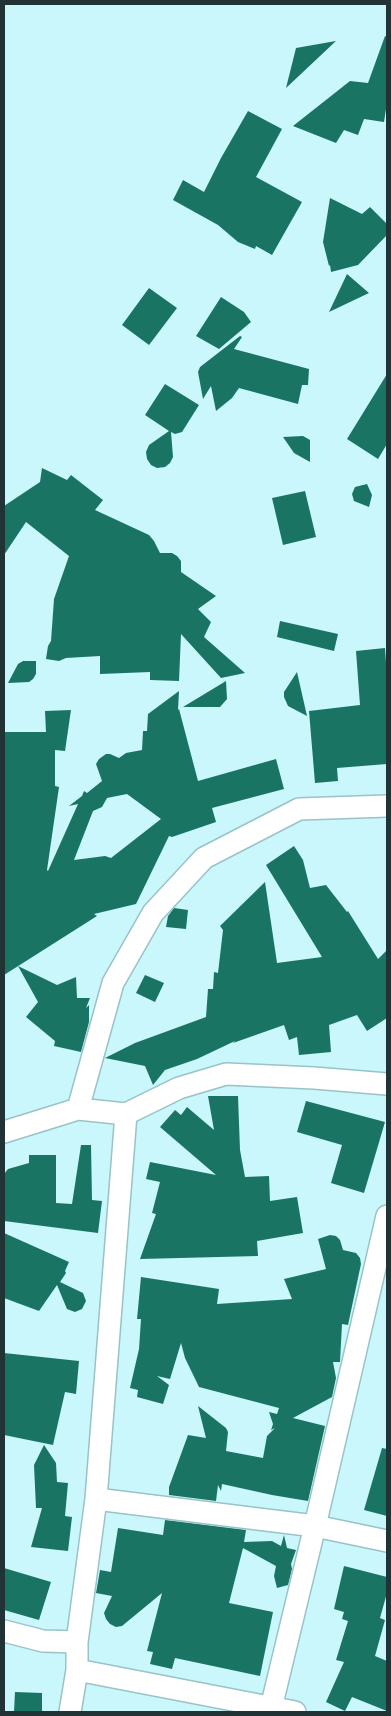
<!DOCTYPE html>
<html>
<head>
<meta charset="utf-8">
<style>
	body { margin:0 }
	#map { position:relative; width:391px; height:1716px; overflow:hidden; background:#caf7fc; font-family:"Public Sans",sans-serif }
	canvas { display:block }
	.frame { position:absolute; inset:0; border:5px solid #223336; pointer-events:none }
</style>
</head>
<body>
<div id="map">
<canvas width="391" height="1716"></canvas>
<div class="frame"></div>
</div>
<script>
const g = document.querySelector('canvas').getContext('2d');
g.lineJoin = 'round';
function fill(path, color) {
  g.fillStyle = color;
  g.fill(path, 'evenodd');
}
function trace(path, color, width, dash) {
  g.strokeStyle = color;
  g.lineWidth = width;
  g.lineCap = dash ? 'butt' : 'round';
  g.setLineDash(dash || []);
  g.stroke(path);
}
fill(new Path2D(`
	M385,36L387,37V103L384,122L364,119L358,135L344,130L336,143L293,126L350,81L368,83Z
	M336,41L286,88L296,48Z
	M248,111L282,129L256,177L302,202L272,255L256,246L255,249L238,242L218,225L173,200L183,180L204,192L221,158Z
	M330,198L362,214L370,207L387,224V235L358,265L331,272L330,265L329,266L323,242Z
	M347,274L369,293L329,312Z
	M149,288L177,308L149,345L122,325Z
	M221,297L244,312L251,322L219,349L196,336Z
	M240,336L242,337L234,349L309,369L308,385H302L298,404L239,388L232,398L216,411L211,386L203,399L198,372L200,367Z
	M387,374V444L378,459L347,439Z
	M165,384L199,405L182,432L175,434L171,432L173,457L170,463L165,467L157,468L151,465L147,459L146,452L149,445L169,431L145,415Z
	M303,436L310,440V462L294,453L283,437Z
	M42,468L67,480L71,475L103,500L95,510L149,535L154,541L160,553H172L177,556L181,561V572L216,596L198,609L211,622L204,637L245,673L221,678L181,634L179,681L150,680V672L100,674V656L66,658L59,661L46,659L48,646L51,641L54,599L69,556L26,522L4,555V506L40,482Z
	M367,484L372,495L369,507L354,501L352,494L355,487Z
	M305,491L316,537L283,545L272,498Z
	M280,621L338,634L334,651L277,637Z
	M385,648L387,676V764L337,768L338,781L315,783L309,711L360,705L356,651Z
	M23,661H36V674L33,679L29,682L8,683L18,664Z
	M297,672L307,716L288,706L284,697V692Z
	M226,681L227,699L220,707H183Z
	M179,691L178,710L179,709L198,781L276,759L284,789L212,808L216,822L172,837L169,836L136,904L94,914L97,916L4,975V732H46L45,711L71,710L65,751L55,750V786L59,787L47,870L48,871L78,804L69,806L82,796L84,791L87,793L102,781L96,764L99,759L106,754H110L119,758L126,753L142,750L143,731H147L148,714ZM127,794L161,819L111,858L105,856L74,860L93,811L102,807L107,798Z
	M294,846L303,860L310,888L326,885L347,912L348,911L378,959L387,950V1018L367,1031L357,1015L329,1025L331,1052L299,1055L297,1037L289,1040L284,1025L233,1043L235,1041L197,1059L165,1070L153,1085L145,1066L105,1058L135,1043L206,1017L208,989H213L214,972L218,973L223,930L220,926L265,882L277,963L322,957L266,865Z
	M174,908L188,910L186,929L166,927L168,916Z
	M18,966L57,985L76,977L77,998H90L86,1008L89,1005V1022L81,1052L54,1046L55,1041L26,1017L38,1002Z
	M145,975L164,983L155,1002L136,993Z
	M208,1096H238L240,1150L245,1177L269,1176L270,1201L297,1197L303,1233L257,1241L258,1256L140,1259L156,1214L152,1213L160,1182L146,1179L150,1162L216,1175L160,1127L175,1110L181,1115L187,1107L214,1130Z
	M306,1101L385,1122L364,1193L331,1183L342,1145L297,1132Z
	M81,1145H91L92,1200L102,1201L98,1233L4,1221V1174L8,1169L29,1163V1155H56V1203L72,1204Z
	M4,1233L69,1262L65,1271L66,1273L60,1282L83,1293L86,1301L82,1309L75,1312L67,1309L57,1285L39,1311L4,1298Z
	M330,1235L336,1236L340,1240L343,1250L356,1253L360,1258L361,1264L348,1325L342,1324L340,1362H333L336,1378L332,1397L293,1418L325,1426L308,1501L272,1495L222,1484L221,1491L218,1485L216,1501L169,1495V1487L188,1435L206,1438L198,1406L226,1428L228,1432L226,1451L263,1458L267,1436L275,1428L271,1430L273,1424L269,1412L277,1414L279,1408L199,1387L185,1358L181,1343L170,1379L157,1376L169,1385L163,1404L137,1397L138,1390L130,1388L139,1349L141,1319H137L141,1277L219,1289L217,1304L292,1299L284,1279L326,1269L318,1239Z
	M4,1353L79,1361L76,1394L65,1392L53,1445L4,1435Z
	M44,1445L56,1463L57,1482L68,1483L65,1516L72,1517L68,1551L31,1547L42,1508H36L34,1465Z
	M382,1448L387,1449V1516L364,1510Z
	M165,1520L246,1530L244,1542L272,1541L281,1546L284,1535L287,1548L296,1550L291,1564L292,1569L288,1585L277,1588L274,1576L276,1566L243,1548L229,1603L273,1612L260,1676L175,1658L172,1669L150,1664L153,1652L147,1651L162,1593L122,1626L116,1627L110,1624L106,1619L104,1613L112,1596L96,1593L100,1570L111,1572L118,1528L163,1535Z
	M344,1566L387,1577V1593L380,1618L385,1620L375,1656L387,1661V1711L352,1697L345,1711L326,1702L344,1662L336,1660L348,1621L342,1619L344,1612L334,1609Z
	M4,1568L51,1582L39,1620L4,1610Z
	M15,1692L42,1693V1712H14Z`), '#1a7463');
const minor = new Path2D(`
	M78,1109L113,983L153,913L204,858L299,809L387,806
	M4,1132L78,1109L126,1114L179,1088L226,1074L314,1078L387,1084
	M96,1499L315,1526L387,1541
	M4,1631L43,1641L77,1642
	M77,1670L295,1712
	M70,1712L77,1670V1642L96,1499L126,1114
	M270,1712L315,1526L387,1216`);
trace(minor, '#98c3c8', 24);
trace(minor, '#fff', 21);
</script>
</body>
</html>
